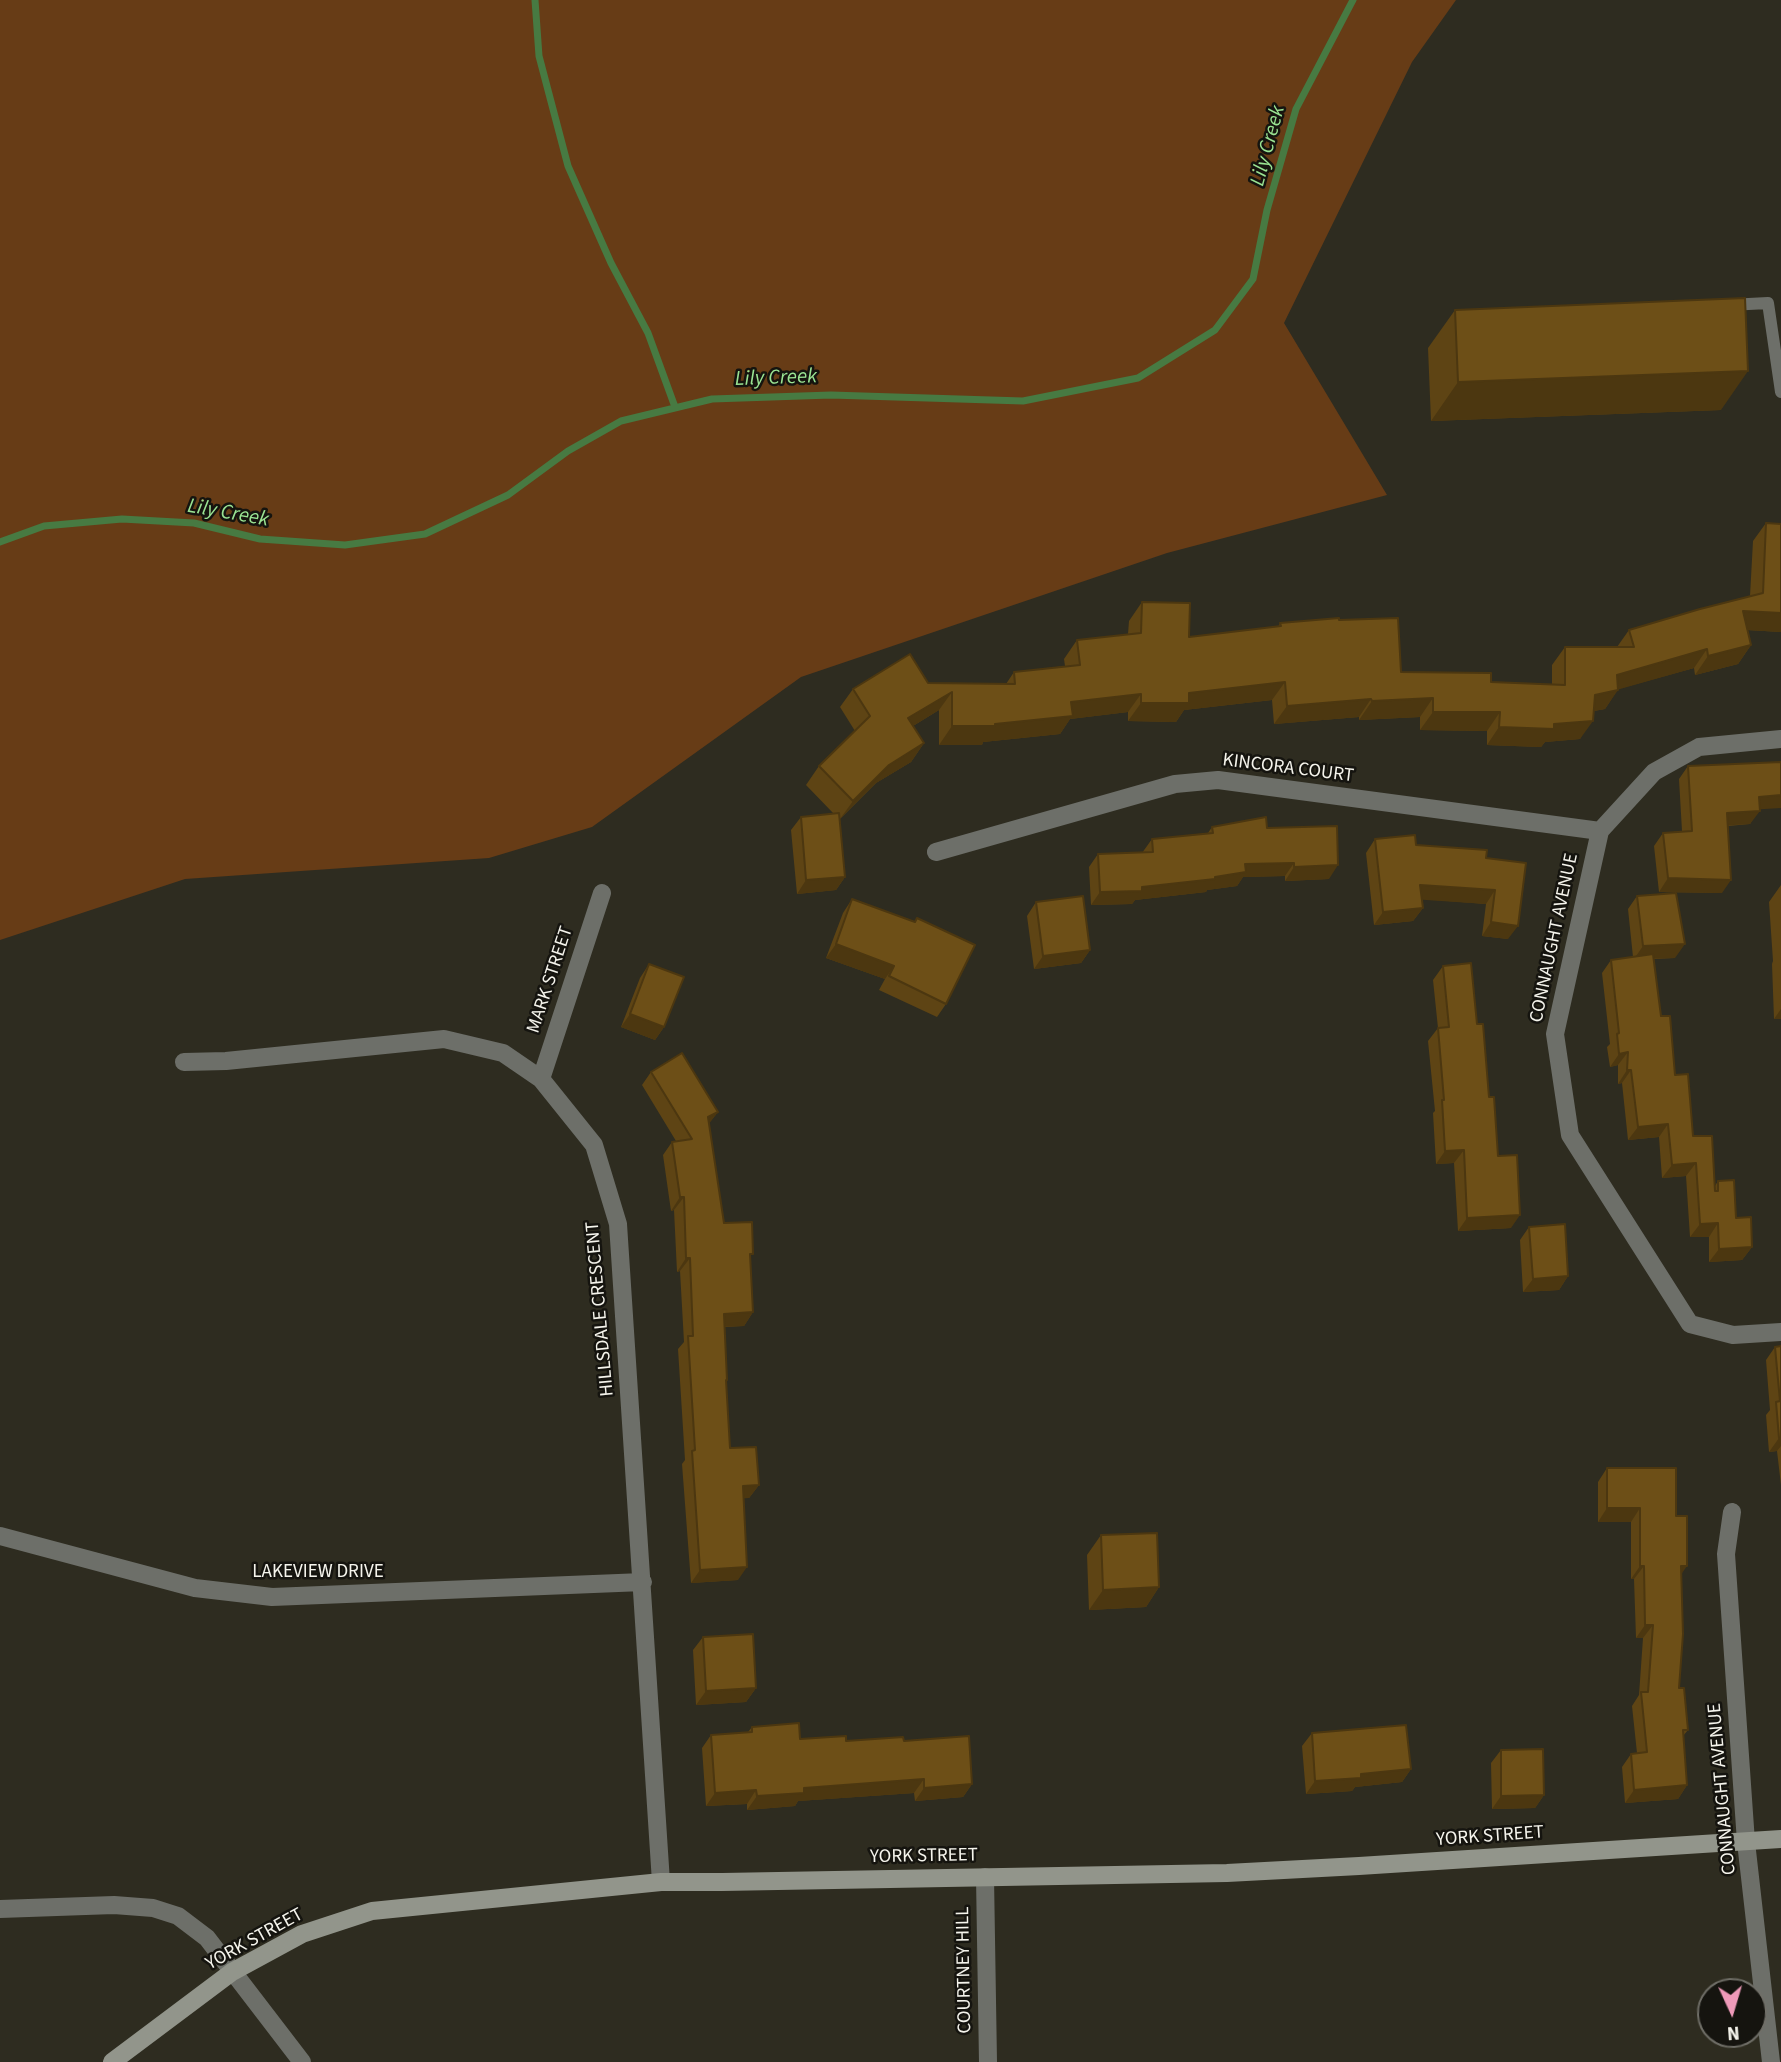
<!DOCTYPE html>
<html>
<head>
<meta charset="utf-8">
<style>
	body { margin:0 }
	#map { position:relative; width:1781px; height:2062px; overflow:hidden; background:#2e2c20; font-family:"Source Sans 3",sans-serif }
	canvas { display:block }
	.north { position:absolute; left:1697px; top:1978px; width:70px; height:70px; box-sizing:border-box; background:#15140f; border:2px solid #6f6e67; border-radius:50%; rotate:176deg; font-size:19px; font-weight:700; line-height:28px; text-align:center; color:#f5f4ec }
	.north::after { content:''; display:block; margin:auto; width:24px; height:32px; background:#ef9ab9; clip-path:polygon(50% 0,100% 100%,50% 72%,0 100%) }
</style>
</head>
<body>
<div id="map">
<canvas width="1781" height="2062"></canvas>
<div class="north">N</div>
</div>
<script>
const g = document.querySelector('canvas').getContext('2d');
g.lineJoin = 'round';
function fill(path, color) {
  g.fillStyle = color;
  g.fill(path, 'evenodd');
}
function trace(path, color, width, dash) {
  g.strokeStyle = color;
  g.lineWidth = width;
  g.lineCap = dash ? 'butt' : 'round';
  g.setLineDash(dash || []);
  g.stroke(path);
}
function write(font, color, halo, rows, align = 'center') {
  g.font = font + ' "Source Sans 3",sans-serif';
  g.lineWidth = 5;
  g.setLineDash([]);
  g.textBaseline = 'middle';
  g.strokeStyle = halo;
  g.fillStyle = color;
  for (const [text, x, y, turn = 0] of rows) {
    g.save();
    g.translate(x, y);
    g.rotate((+turn || 0) * Math.PI / 180);
    g.textAlign = isNaN(turn) ? turn : align;
    if (halo) g.strokeText(text, 0, 0);
    g.fillText(text, 0, 0);
    g.restore();
  }
}
fill(new Path2D(`
	M0,0H1456L1412,62L1284,323L1387,495L1167,553L801,677L592,827L489,858L185,879L0,940Z`), '#673c16');
trace(new Path2D(`
	M535,0L539,56L568,166L611,263L648,333L675,407
	M0,542L44,526L122,519L194,523L260,539L345,545L425,534L508,495L568,451L621,421L712,399L831,395L1023,401L1138,378L1215,330L1253,279L1267,210L1296,109L1353,0`), '#477a42', 7);
trace(new Path2D(`
	M1729,305L1768,303L1781,392`), '#6d6f69', 12);
trace(new Path2D(`
	M1781,739L1699,747L1654,772L1600,831L1555,1034L1570,1135L1690,1324L1733,1335L1781,1332
	M936,852L1175,784L1218,780L1600,831
	M184,1062L226,1061L444,1039L503,1053L541,1079L594,1145L618,1224L661,1882
	M541,1079L602,893
	M1732,1512L1726,1554L1746,1842L1771,2062
	M0,1536L195,1588L272,1597L643,1582
	M985,1877L988,2062
	M0,1909L114,1905L153,1908L178,1916L207,1938L302,2062`), '#6d6f69', 18);
trace(new Path2D(`
	M112,2062L232,1972L302,1934L372,1911L661,1882H722L1227,1873L1359,1866L1781,1839`), '#92958b', 18);
fill(new Path2D(`
	M1455,310L1721,410L1431,421L1428,348Z
	M1766,523L1781,524V632L1747,630L1751,645L1738,664L1695,675L1694,668L1618,689L1605,709L1594,711L1580,739L1545,742L1541,747L1487,745V731L1420,730V717L1359,720V717L1274,724L1272,700L1184,710L1176,722L1128,721V712L1070,719L1060,734L983,742L982,745H939V710L913,726L924,743L911,762L876,783L840,819L845,877L836,890L797,894L791,830L801,817L834,814L806,785L819,766L855,731L840,707L853,689L928,683L1006,684L1014,672L1065,666L1064,659L1077,640L1128,634L1129,621L1142,602L1189,637L1278,627L1280,623L1339,620L1401,672L1491,682L1552,685V665L1565,647H1617L1629,630L1750,596L1753,541Z
	M1688,766L1759,809L1750,824L1728,826L1722,893L1659,892L1654,846L1663,833L1682,831L1679,779Z
	M1212,827L1267,828L1329,879L1285,881V876L1243,877L1237,886L1207,890L1206,892L1135,900L1132,904L1091,905L1089,867L1098,854L1142,853L1152,839L1208,833Z
	M1375,839L1416,845L1486,858L1508,939L1482,936L1486,904L1422,899L1423,908L1413,921L1374,925L1366,853Z
	M1781,885V1019H1774L1772,964L1773,961L1769,902Z
	M1637,896L1675,958L1654,959L1661,1016L1675,1075L1693,1136L1715,1186L1718,1181L1752,1247L1742,1260L1709,1262V1237H1690L1686,1176L1662,1178L1659,1137L1628,1140L1622,1083L1618,1084V1065L1610,1067L1607,1047L1610,1044L1602,973L1611,960L1633,957L1628,909Z
	M852,899L914,922L917,918L946,1004L937,1017L879,990L885,979L826,958L843,913Z
	M1036,902L1090,950L1081,963L1034,969L1027,916Z
	M649,964L664,1027L655,1040L621,1027L640,978Z
	M1443,966L1477,1024L1489,1097L1498,1156L1511,1228L1458,1231L1454,1163L1436,1164L1433,1113L1435,1111L1428,1041L1438,1028L1433,980Z
	M651,1072L718,1112L709,1123L724,1223L750,1258L753,1312L744,1326L725,1327L726,1382L730,1448L759,1485L749,1498H744L738,1580L691,1583L682,1464L685,1460L678,1349L684,1342L680,1271L677,1272L674,1210L671,1211L663,1155L672,1142L676,1141L642,1085Z
	M1529,1227L1568,1276L1559,1290L1523,1292L1520,1240Z
	M1781,1346V1485L1777,1451L1769,1452L1766,1415L1770,1410L1766,1360L1775,1347Z
	M1607,1468L1676,1516L1681,1574L1679,1688L1688,1730L1683,1736L1687,1785L1678,1799L1625,1803L1622,1767L1631,1754L1637,1753L1632,1706L1639,1695L1643,1638H1636L1634,1579H1631V1522H1598V1482Z
	M1101,1535L1159,1587L1146,1607L1089,1610L1087,1555Z
	M703,1637L756,1688L746,1702L696,1705L693,1650Z
	M752,1727L800,1739L904,1741L972,1784L963,1797L915,1801L914,1793L798,1801L795,1806L747,1810V1804L706,1806L702,1748L711,1735L748,1732Z
	M1312,1733L1411,1769L1402,1782L1355,1787L1352,1791L1306,1794L1302,1746Z
	M1501,1750L1544,1795L1535,1808L1492,1809L1491,1763Z`), '#5e4414');
fill(new Path2D(`
	M1748,371L1721,410L1431,421L1458,382Z
	M1743,611L1781,613V632L1730,629Z
	M1751,645L1738,664L1695,675L1708,656Z
	M1707,649L1694,668L1606,693L1618,690L1605,709L1582,713L1595,695L1617,675Z
	M1285,682L1272,700L1184,710L1176,722L1128,721L1141,703L1189,693Z
	M952,692L939,710L895,737L908,718Z
	M1141,694L1128,712L1070,719L1060,734L983,742L982,745H939L952,726L995,724L1071,702Z
	M1433,698L1420,717L1359,720L1372,701Z
	M1371,699L1359,717L1274,724L1287,706Z
	M1433,712H1500L1487,731L1420,730Z
	M1593,721L1580,739L1545,742L1541,747L1487,745L1499,727Z
	M924,743L911,762L876,783L840,819L853,801L889,765Z
	M1781,795V808L1749,810L1759,797Z
	M1760,811L1750,824L1717,826L1727,813Z
	M1294,863L1285,876L1243,877L1237,886L1207,890L1206,892L1135,900L1132,904L1091,905L1100,892L1142,887L1215,877L1245,864Z
	M1338,865L1329,879L1285,881L1294,867Z
	M845,877L836,890L797,894L806,880Z
	M1668,878L1731,880L1722,893L1659,892Z
	M1420,885L1495,890L1486,904L1411,899Z
	M1423,908L1413,921L1374,925L1383,912Z
	M1491,922L1518,926L1508,939L1482,936Z
	M836,944L894,966L885,979L826,958Z
	M1685,944L1675,958L1634,959L1643,946Z
	M1090,950L1081,963L1034,969L1043,956Z
	M1781,1009V1019H1774Z
	M630,1014L664,1027L655,1040L621,1027Z
	M1628,1052L1618,1065L1610,1067L1619,1054Z
	M1627,1070H1631L1622,1083L1618,1084Z
	M718,1112L708,1125V1117Z
	M1668,1124L1659,1137L1628,1140L1638,1127Z
	M1464,1150L1454,1163L1436,1164L1445,1151Z
	M1696,1163L1686,1176L1662,1178L1672,1165Z
	M680,1197H684L674,1210L671,1211Z
	M1520,1215L1511,1228L1458,1231L1467,1218Z
	M1718,1223L1709,1237H1690L1700,1224Z
	M1752,1247L1742,1260L1709,1262L1719,1249Z
	M686,1258H690L680,1271L677,1272Z
	M1568,1276L1559,1290L1523,1292L1533,1279Z
	M753,1312L744,1326L715,1327L724,1314Z
	M1779,1438H1781V1446L1777,1451L1769,1452Z
	M759,1485L749,1498L734,1499L743,1486Z
	M1607,1508H1640L1631,1522H1598Z
	M1640,1566H1644L1634,1579H1631Z
	M1681,1566H1687L1678,1579Z
	M747,1567L738,1580L691,1583L700,1570Z
	M1159,1587L1146,1607L1089,1610L1103,1590Z
	M1645,1625H1653L1643,1638H1636Z
	M756,1688L746,1702L696,1705L706,1691Z
	M1411,1769L1402,1782L1355,1787L1352,1791L1306,1794L1315,1781L1361,1774Z
	M924,1779L914,1793L798,1801L795,1806L747,1810L757,1796L804,1788Z
	M972,1784L963,1797L915,1801L924,1788Z
	M1687,1785L1678,1799L1625,1803L1634,1790Z
	M756,1790L747,1804L706,1806L715,1793Z
	M1544,1795L1535,1808L1492,1809L1501,1796Z`), '#4c3710');
const building = new Path2D(`
	M1745,298L1748,371L1458,382L1455,310Z
	M1766,523L1781,524V613L1743,611L1751,645L1708,656L1707,649L1617,675L1618,690L1595,695L1593,721L1554,724V729L1499,727L1500,712H1433V698L1372,701L1371,699L1287,706L1285,682L1189,693V703H1141V694L1071,702L1073,716L995,724V726H952V692L908,718L924,743L889,765L853,801L819,766L870,716L853,689L910,654L928,683L1015,684L1014,672L1080,665L1077,640L1141,633L1142,602L1190,603L1189,637L1281,626L1280,623L1339,618V620L1398,618L1401,672L1491,673V682L1565,685V647H1634L1629,630L1700,609L1763,593Z
	M1781,762V795L1759,797L1760,811L1727,813L1731,880L1668,878L1663,833L1692,831L1688,766Z
	M839,813L845,877L806,880L801,817Z
	M1266,817L1267,828L1337,826L1338,865L1294,867V863L1245,864L1246,872L1215,877V879L1142,887V891L1100,892L1098,854L1153,852L1152,839L1213,833L1212,827Z
	M1415,835L1416,845L1487,850L1486,858L1526,863L1518,926L1491,922L1495,890L1420,885L1423,908L1383,912L1375,839Z
	M1676,893L1685,944L1643,946L1637,896Z
	M1083,896L1090,950L1043,956L1036,902Z
	M852,899L915,922L917,918L975,945L946,1004L889,976L894,966L836,944Z
	M1653,954L1661,1016H1670L1675,1075L1688,1074L1693,1136H1712L1715,1191H1718V1181L1734,1180L1736,1218L1751,1217L1752,1247L1719,1249L1718,1223L1700,1224L1696,1163L1672,1165L1668,1124L1638,1127L1631,1070H1627L1628,1052L1619,1054L1617,1034L1619,1033L1611,960Z
	M1471,963L1477,1024H1483L1489,1097H1494L1498,1156L1517,1155L1520,1215L1467,1218L1464,1150L1445,1151L1442,1100H1444L1438,1028L1449,1027L1443,966Z
	M649,964L684,977L664,1027L630,1014Z
	M682,1053L718,1112L708,1117L724,1223L752,1222L753,1254H750L753,1312L724,1314L727,1380H726L730,1448L756,1447L759,1485L743,1486L747,1567L700,1570L692,1451L695,1450L688,1336H693L690,1258H686L684,1197H680L672,1142L692,1139L651,1072Z
	M1565,1224L1568,1276L1533,1279L1529,1227Z
	M1781,1346V1438H1779L1776,1402L1780,1401L1775,1347Z
	M1607,1468H1676V1516H1687V1566H1681L1683,1634L1679,1688H1684L1688,1730H1683L1687,1785L1634,1790L1631,1754L1647,1752L1641,1692H1648L1653,1625H1645L1644,1566H1640V1508H1607Z
	M1157,1533L1159,1587L1103,1590L1101,1535Z
	M753,1634L756,1688L706,1691L703,1637Z
	M799,1723L800,1739L846,1736V1741L903,1737L904,1741L969,1736L972,1784L924,1788V1779L804,1788V1793L757,1796L756,1790L715,1793L711,1735L752,1732V1727Z
	M1406,1725L1411,1769L1361,1774V1778L1315,1781L1312,1733Z
	M1543,1749L1544,1795L1501,1796V1750Z`);
fill(building, '#6d4f17');
trace(building, '#4c3710', 2);
write('19px', '#f5f4ec', '#15140f', [
	["KINCORA COURT",1288,769,7],
	["CONNAUGHT AVENUE",1555,938,-78],
	["MARK STREET",551,980,-72],
	["HILLSDALE CRESCENT",601,1309,-95],
	["LAKEVIEW DRIVE",318,1573],
	["CONNAUGHT AVENUE",1723,1789,-95],
	["YORK STREET",1490,1837,-4],
	["YORK STREET",924,1857,-1],
	["YORK STREET",255,1940,-29],
	["COURTNEY HILL",965,1970,-91]
]);
write('italic 21px', '#9ae392', '#15140f', [
	["Lily Creek",1269,146,-75],
	["Lily Creek",776,379,-2],
	["Lily Creek",228,514,10]
]);
</script>
</body>
</html>
